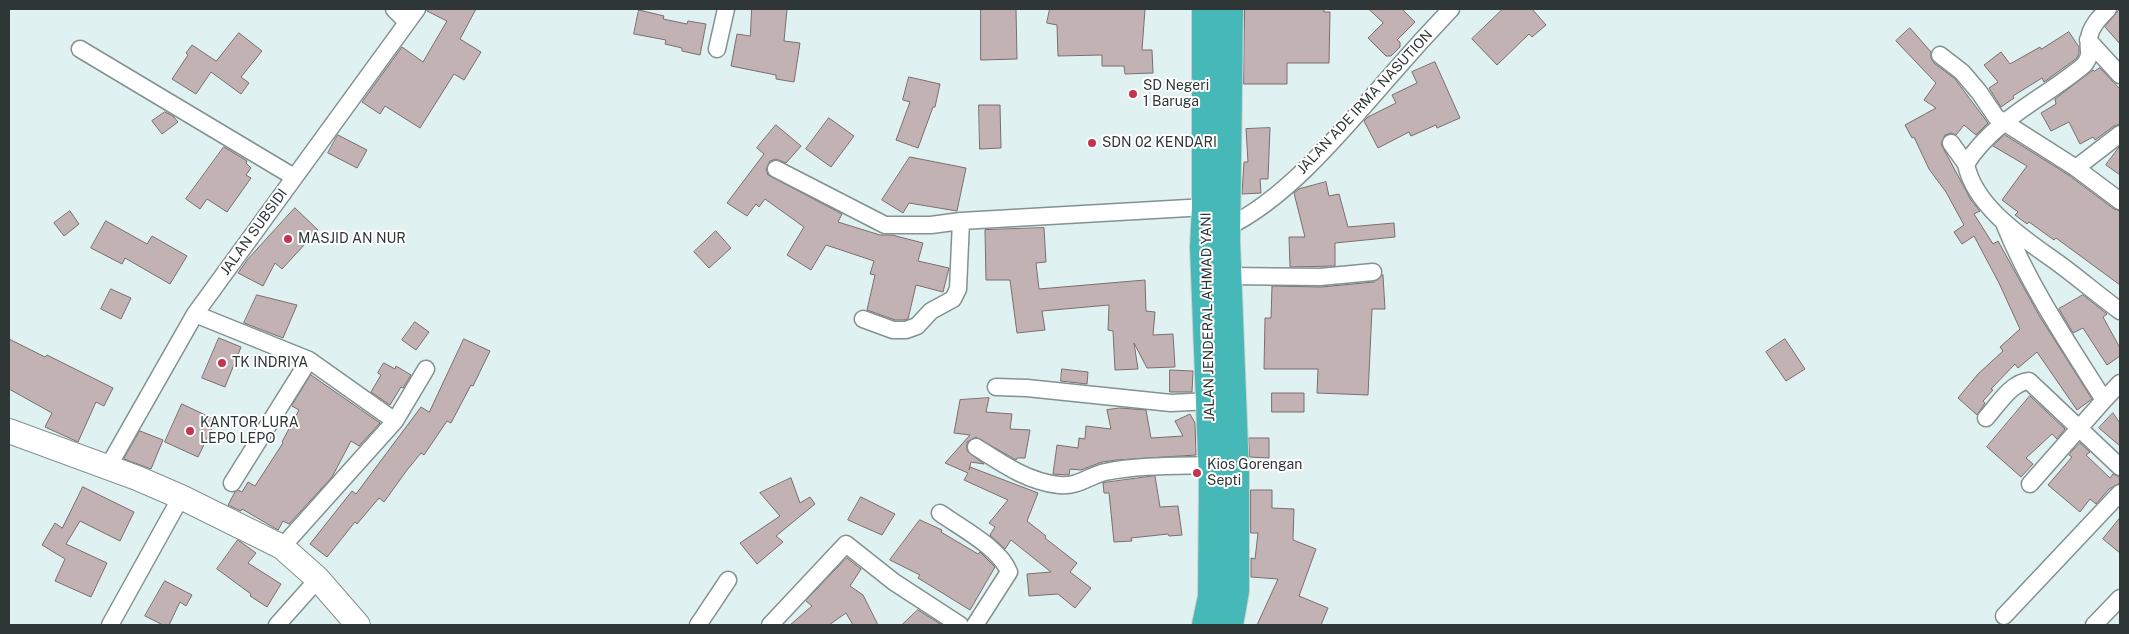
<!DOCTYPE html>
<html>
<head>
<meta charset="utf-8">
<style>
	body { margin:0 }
	#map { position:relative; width:2129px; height:634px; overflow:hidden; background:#dff1f0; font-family:"Public Sans",sans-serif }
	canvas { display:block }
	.frame { position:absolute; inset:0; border:10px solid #2f3636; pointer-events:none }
</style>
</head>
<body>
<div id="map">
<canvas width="2129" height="634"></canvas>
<div class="frame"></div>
</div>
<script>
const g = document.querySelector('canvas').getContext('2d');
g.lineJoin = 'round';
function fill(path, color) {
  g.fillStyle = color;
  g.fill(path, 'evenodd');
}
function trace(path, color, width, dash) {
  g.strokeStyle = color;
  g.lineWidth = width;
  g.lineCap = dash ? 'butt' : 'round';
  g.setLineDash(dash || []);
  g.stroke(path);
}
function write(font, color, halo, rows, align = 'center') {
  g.font = font + ' "Public Sans",sans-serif';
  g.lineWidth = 4;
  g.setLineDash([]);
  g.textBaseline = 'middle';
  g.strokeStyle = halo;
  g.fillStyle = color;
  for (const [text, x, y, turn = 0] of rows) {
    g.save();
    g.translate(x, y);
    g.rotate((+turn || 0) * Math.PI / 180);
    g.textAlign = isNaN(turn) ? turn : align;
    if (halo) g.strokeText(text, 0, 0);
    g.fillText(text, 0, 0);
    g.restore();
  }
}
const building = new Path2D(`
	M427,9H476L460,39L481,52L464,80L454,74L420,128L385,106L380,114L362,102L402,47L423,62L447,21L427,11Z
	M752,9H787L784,41L800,43L794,82L776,79V75L731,66L737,34L750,36Z
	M981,9H1016L1017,59L981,60Z
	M1050,9H1145L1142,50H1152L1153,73L1125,74L1124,66H1102V55L1058,56L1057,25L1047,23Z
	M1245,9H1324V12H1330L1329,63H1287V84H1244Z
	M1369,9H1402L1415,22L1397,40L1400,42V47L1391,56H1386L1368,38L1383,23Z
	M1503,9H1532L1546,25L1532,37L1529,34L1497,65L1472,39Z
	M2120,9V44L2105,27Z
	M639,10L664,16L663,19L687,24L688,21L706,24L700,55L682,51V48L665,44L666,40L634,34Z
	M1910,28L1931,52V58L1934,63L1955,79L1988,123L1976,135L1964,125L1956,135L1951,133L1945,135L1941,144L1971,200L1980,211L1974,214L1993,244L1998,241L2040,317L2092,399L2077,410L2037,352L2018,368L2015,364L1991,389L1993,390L1983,401L1985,403L1977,415L1958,398L1978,374L2003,351L2000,347L2020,329L1999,283L1974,236L1962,244L1954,232L1964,225L1946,192L1929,169L1914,137L1912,138L1905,125L1936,108L1924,100L1936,83L1896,41Z
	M2069,32L2079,47V53L2077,58L2044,82L2042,78L2013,96L2014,98L2001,107L1989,88L1998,82L1984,65L2001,52L2010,64L2040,47L2041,49Z
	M239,33L262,51L241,77L249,83L241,94L211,72L196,94L172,79L188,55L186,53L192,45L216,61Z
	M1435,62L1460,118L1437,128L1436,125L1411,136L1409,132L1378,148L1364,121L1368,117L1396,103L1392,95L1417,83L1412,72Z
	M2100,68L2120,89V124L2114,126L2095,140L2093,137L2080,144L2069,122L2051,131L2041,113L2056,104L2055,99L2093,70L2094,71Z
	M909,77L940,84L935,107H933L918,148L896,140L910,102L903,100Z
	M979,105H1000L1001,148L980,149Z
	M165,112L173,116L178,122L162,134L152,121Z
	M829,118L854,136L831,167L806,149Z
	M776,125L801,146L786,163L776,159L770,161L766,169L768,175L842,214L838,222L880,235H892L923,243L918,261L949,268L943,292L916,285L908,319L904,320H895L867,310L875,275L870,274L874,261L826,245L811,270L787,255L804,227L765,199L759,207L756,204L747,216L727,203L764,154L757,148Z
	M1270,128L1268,179H1260L1261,193L1242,194L1244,162H1248L1246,129Z
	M338,135L367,150L357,168L328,153Z
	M2005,135L2070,176L2114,209L2120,211V285L2056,238L2054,240L2029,222L2027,224L2015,215L2018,212L2002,200L2027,166L1993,146Z
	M2120,146V175L2106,165Z
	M224,147L247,161L246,163L251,168L246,175L251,178L227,212L207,199L200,209L186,199Z
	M910,157L966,168L957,211L909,203L903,213L882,200Z
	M1326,182L1329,196L1339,194L1348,227L1394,223L1395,237L1335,243V266L1290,267L1289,237H1305L1294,193L1299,189Z
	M295,208L318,230L282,269L275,263L263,286L238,273L248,259Z
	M70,211L79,224L64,236L54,223Z
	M106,221L147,244L152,236L187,256L170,284L125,258L122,264L91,248Z
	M1044,228L1046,262L1036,263L1039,289L1145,280L1146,311L1155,312L1153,335L1173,334L1175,367L1147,368L1134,343L1138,369L1115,370L1113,331L1108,330L1109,305L1042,311L1045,330L1017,333L1010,280H986L985,230Z
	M716,231L731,248L709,268L694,252Z
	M1383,275L1385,309H1372L1368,395L1317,393L1318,369H1264L1265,318H1271L1272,286L1321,287L1374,282Z
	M111,289L131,298L121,319L101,309Z
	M257,295L297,305L283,338L244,323Z
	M2083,295L2107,314L2103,317L2120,348V356L2107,365L2083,328L2073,333L2059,309Z
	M415,322L429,332L416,350L402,340Z
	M219,338L241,347L225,387L202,378Z
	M9,339L45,357L47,355L113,388L104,406L96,402L78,442L45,427L52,413L9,389Z
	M464,339L490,351L473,386L471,385L451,423L447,421L424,455L421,453L407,470L384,502L379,498L357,524L355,522L327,557L310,544L352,491L356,494L421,407L429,412Z
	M1785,339L1805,369L1786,381L1766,352Z
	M384,363L395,369L396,366L411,375L403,388L401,387L390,405L371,392L381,375L378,373Z
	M1062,369L1088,372L1087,384L1061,381Z
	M1170,370L1193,371L1192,392H1170Z
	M311,375L380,423L359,446L351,441L332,477L289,524L283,521L278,530L242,509L241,511L228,505L235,492L238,490L242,492L248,482L255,486L283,443L282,442L299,410L292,406Z
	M1272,393H1304V412H1272Z
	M2030,396L2065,429L2057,439L2052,434L2026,458L2033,464L2021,477L1987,447Z
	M989,398L986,412L1012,414L1010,429L1030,430L1025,458H1017L1016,460L976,437L967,442V451L984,464L971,462L969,470L970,467L1038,493L1027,521L1046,536L1045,538L1077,563L1070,572L1091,588L1075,608L1058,594L1029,596L1027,574L1051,572L1011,540L1005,549L990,535L995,527L989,523L1008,500L964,480L968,473L945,463L970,435L954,433L960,400Z
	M182,404L216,420L198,457L165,442Z
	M1120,408L1146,410L1151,438L1183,436L1175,421L1190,414L1195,423L1196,455L1117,460L1102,462L1081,470L1070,469L1069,475L1053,474L1057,445L1078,448L1079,438L1085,439L1086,426L1111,429L1107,410Z
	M2113,413L2120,423V446L2099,428Z
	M140,431L163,440L151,469L124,459Z
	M1249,438H1269V458L1250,457Z
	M2080,443L2090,452L2086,455L2110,478L2113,474L2120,477V483L2109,489L2096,504L2090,499L2080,512L2048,485L2072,457L2069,455Z
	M1155,476L1160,507L1178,506L1182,535L1169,536L1168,534L1131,538L1132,541L1114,542L1109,493H1104L1103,483Z
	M791,478L800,503L810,497L815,504L776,536L783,542L757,564L740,543L780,516L760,493Z
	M83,487L134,512L120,541L80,521L66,544L107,563L91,597L55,581L65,559L42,545L55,523L62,528Z
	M1251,490H1272V508L1294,509L1293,540L1316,549L1299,596L1328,608L1321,625H1257L1278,579L1251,577V558L1255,559L1258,533H1251Z
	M861,497L895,514L882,535L848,520Z
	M2120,518V553L2103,539Z
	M920,520L942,530L941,532L978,554L980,552L995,567L970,610L918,578L920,575L890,560Z
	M238,540L256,553L248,563L281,584L267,607L250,596L251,594L217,569Z
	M847,558L861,569L850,586L863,595L878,625H853L846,613L829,625H790L812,606L806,601Z
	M165,581L192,595L186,606L180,602L169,625H163L145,616Z
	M918,610L942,625H902Z`);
fill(building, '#c3b2b3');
trace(building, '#7c6d6d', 1);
const street = new Path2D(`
	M394,9L407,22
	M2108,9C2100,17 2090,27 2089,39C2087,52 2093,53 2084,65C2045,98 1994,119 1966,164C1975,209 2028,241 2062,266C2082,281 2101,297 2120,311
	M2088,40L2120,75
	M80,49L294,177
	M717,49L726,9
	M1940,55L1962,72L1979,92L1996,117L2076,168L2120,201
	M1951,143L1966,164
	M2076,168L2120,134
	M776,169L885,225H931L961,221L1206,207
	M2004,223C2029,286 2068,343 2104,400L2120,383
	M1227,227C1288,199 1348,124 1392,74C1411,52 1431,30 1451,9
	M1227,276L1320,277L1373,272
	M195,314L309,360L395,421
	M863,319L893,330H906L917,326L931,311L953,299L958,289L961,221
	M996,387L1027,388L1171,403L1210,401
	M1986,418C1997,406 2011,382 2029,381L2120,467
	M976,447C1001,463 1028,482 1059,485C1077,487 1089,476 1105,472C1140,465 1177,466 1212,465
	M108,467L195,314L417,9
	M232,483L309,360
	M2030,484L2104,400
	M940,513C961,528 1000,548 1009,572L975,625
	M282,547L395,421L426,369
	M2004,616L2120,493
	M110,625L181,497
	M277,625L318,579
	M698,625L728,580
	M770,625L846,544L894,582L960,625
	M2094,625L2120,598`);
const secondary = new Path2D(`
	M9,431L137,478L181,497L282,547L318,579L358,625`);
const highway = new Path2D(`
	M1229,9L1226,241L1235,474V591L1229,625
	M1206,625L1212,597L1213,480L1204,247L1206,207V9`);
trace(street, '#829292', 19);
trace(secondary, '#829292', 26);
trace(highway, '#cdcfcf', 30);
trace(street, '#fff', 16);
trace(secondary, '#fff', 24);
trace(highway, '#46b8b7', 28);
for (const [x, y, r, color] of [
	[1133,94,5,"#c4344e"],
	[1092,143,5,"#c4344e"],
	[288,239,5,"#c4344e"],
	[222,363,5,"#c4344e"],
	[190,431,5,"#c4344e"],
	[1197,473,5,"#c4344e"]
]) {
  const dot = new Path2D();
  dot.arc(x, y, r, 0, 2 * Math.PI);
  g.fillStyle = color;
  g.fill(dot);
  trace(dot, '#fff', 2);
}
write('14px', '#2f3636', '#fff', [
	["SD Negeri",1143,86],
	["1 Baruga",1143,102],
	["SDN 02 KENDARI",1102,143],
	["MASJID AN NUR",298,239],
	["TK INDRIYA",232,363],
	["KANTOR LURA",200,423],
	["LEPO LEPO",200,439],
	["Kios Gorengan",1207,465],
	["Septi",1207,481]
], 'left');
write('14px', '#2f3636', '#fff', [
	["JALAN ADE IRMA NASUTION",1365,102,-47],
	["JALAN SUBSIDI",254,232,-54],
	["JALAN JENDERAL AHMAD YANI",1208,317,-91]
]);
</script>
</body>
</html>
